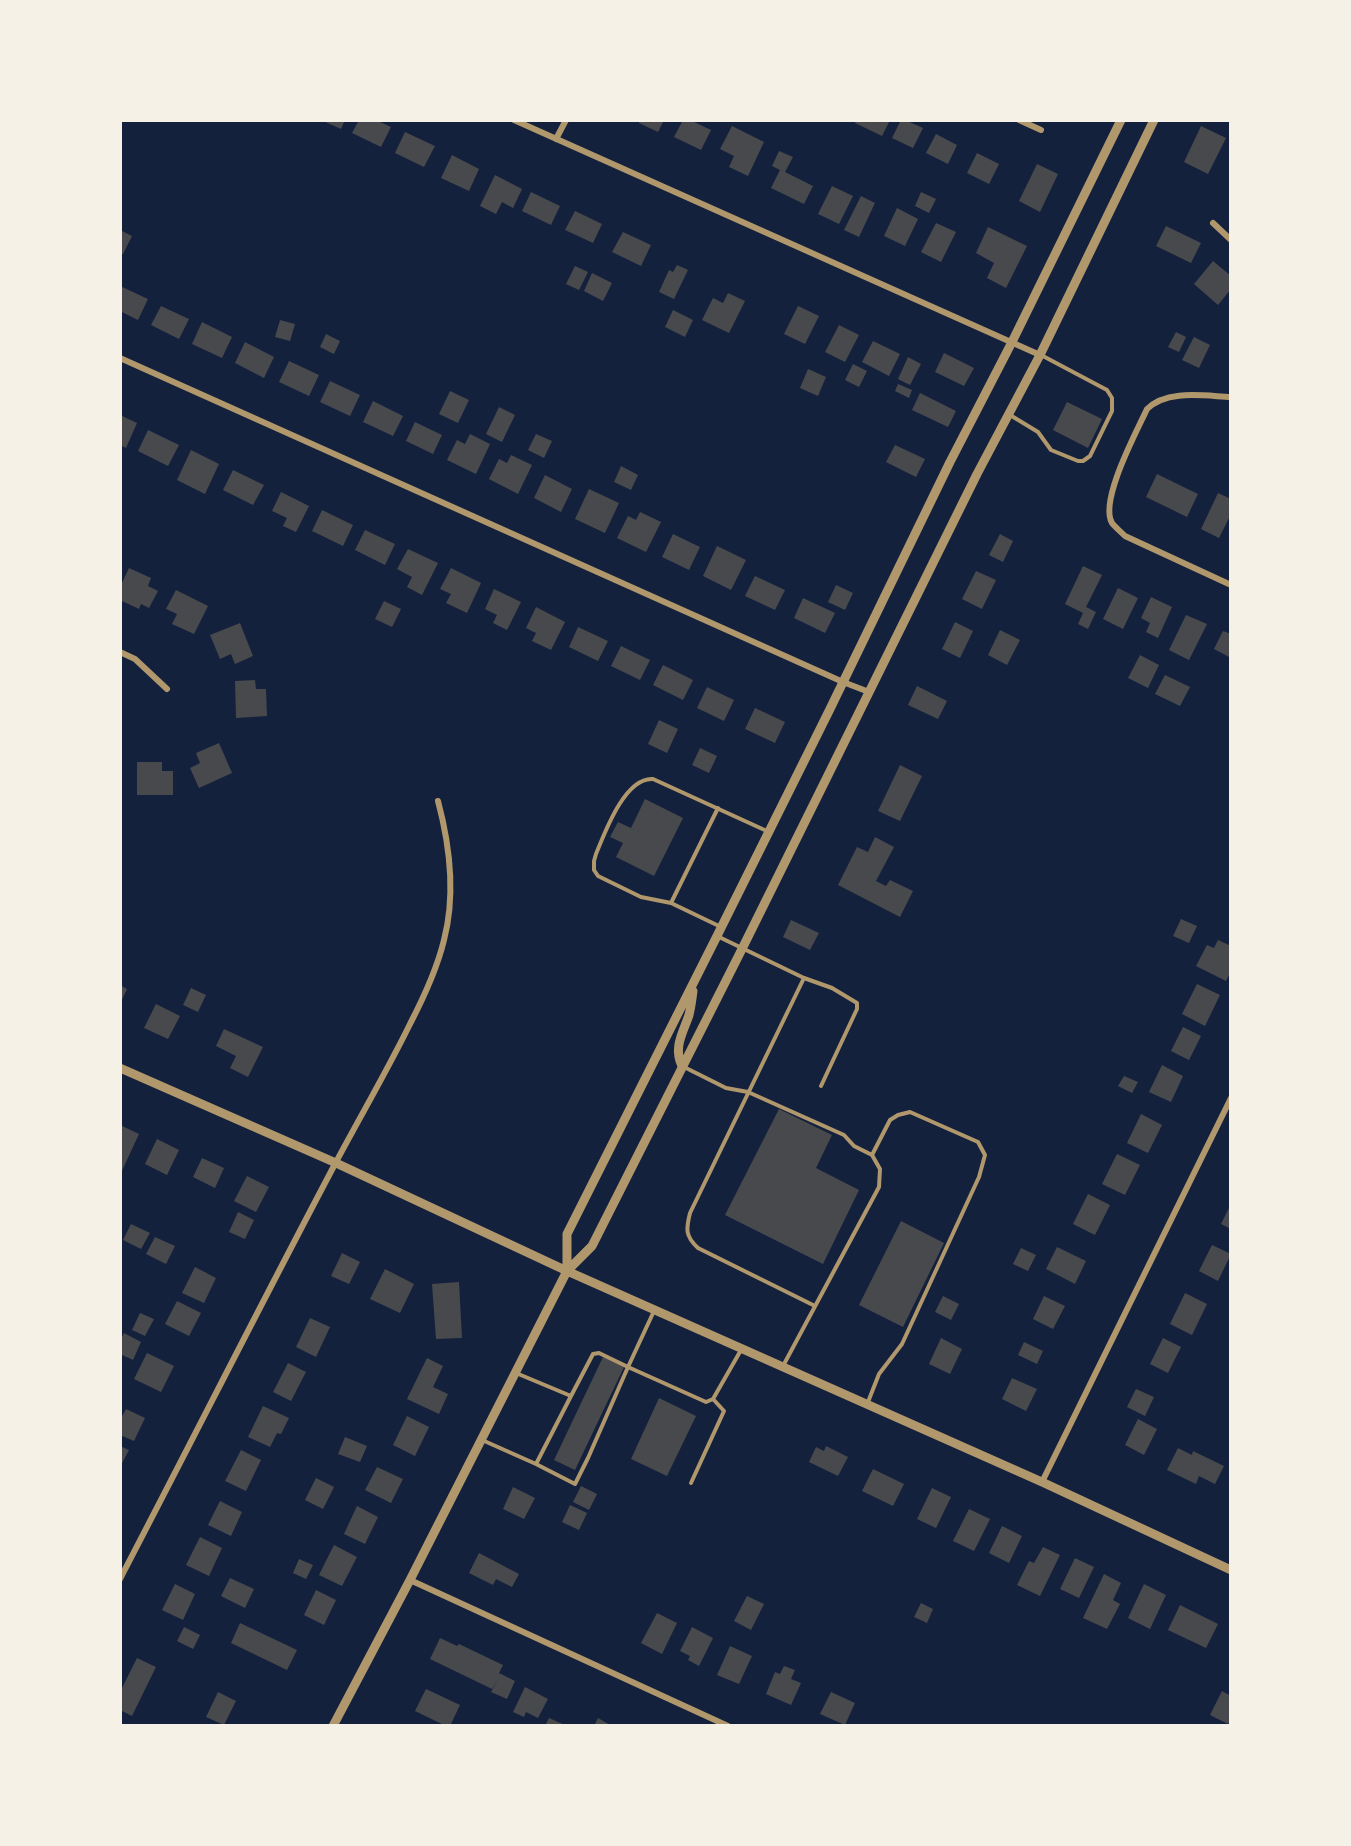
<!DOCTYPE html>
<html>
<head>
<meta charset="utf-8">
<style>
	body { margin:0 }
	#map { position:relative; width:1351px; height:1846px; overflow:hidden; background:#14213d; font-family:"Roboto Condensed",sans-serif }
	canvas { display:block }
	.frame { position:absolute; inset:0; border:122px solid #f6f1e7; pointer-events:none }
</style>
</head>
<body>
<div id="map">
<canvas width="1351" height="1846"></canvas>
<div class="frame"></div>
</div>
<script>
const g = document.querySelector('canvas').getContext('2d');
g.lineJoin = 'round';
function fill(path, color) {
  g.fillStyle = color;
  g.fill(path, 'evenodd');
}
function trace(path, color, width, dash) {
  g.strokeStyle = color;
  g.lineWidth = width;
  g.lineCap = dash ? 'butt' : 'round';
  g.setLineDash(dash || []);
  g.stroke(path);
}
fill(new Path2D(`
	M321,120H345L341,129Z
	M359,120H376L391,127L381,147L352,133Z
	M640,120H664L658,132L639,123Z
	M683,120H690L711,130L701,150L674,137Z
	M857,120H890L882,136L855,123Z
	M901,120H905L923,128L913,148L892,138Z
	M732,126L764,142L748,176L729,167L734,156L720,149Z
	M1201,126L1226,138L1208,174L1184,162Z
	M405,132L435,146L424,167L395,153Z
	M936,134L957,145L948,164L926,153Z
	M779,151L793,157L785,172L813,186L804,204L771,188L780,170L772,166Z
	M977,153L999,164L989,184L967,173Z
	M452,155L479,169L469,191L441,178Z
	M1037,164L1058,174L1040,212L1019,201Z
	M495,175L522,189L513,208L502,202L496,214L480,206Z
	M832,186L853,196L839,224L818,214Z
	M531,192L560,206L551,225L522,211Z
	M921,192L936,199L929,213L915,206Z
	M861,196L875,203L859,237L844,230Z
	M897,208L918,219L905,246L884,236Z
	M575,211L602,224L593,243L565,230Z
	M936,223L956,232L941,262L921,252Z
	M1166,226L1201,243L1191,263L1156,246Z
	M988,227L1027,246L1006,288L987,278L994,263L976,253Z
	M120,230L132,236L123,254L120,253Z
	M623,232L651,245L641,266L612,252Z
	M1213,261L1231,276V289L1218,305L1194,284Z
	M677,265L688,270L674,299L659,292L669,270L673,272Z
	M575,266L588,272L579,290L566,284Z
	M592,273L612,283L603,301L584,291Z
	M120,286L148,299L138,320L120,311Z
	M728,293L745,301L729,333L702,320L713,298L723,303Z
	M161,306L189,319L179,339L151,325Z
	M798,306L819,316L805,344L784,334Z
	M673,310L693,320L685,337L665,327Z
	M280,320L295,324L290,341L275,337Z
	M202,322L232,337L222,358L192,344Z
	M839,325L859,335L845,362L825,352Z
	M1176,332L1186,337L1179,352L1168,347Z
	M326,334L340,341L334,354L320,347Z
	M1194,337L1210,345L1199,368L1182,360Z
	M873,341L900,354L889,376L862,362Z
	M245,342L274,357L264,378L235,363Z
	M944,353L974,368L964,386L935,372Z
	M908,357L921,364L910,385L898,379Z
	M289,361L319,375L309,396L279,382Z
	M853,364L867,371L859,387L845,380Z
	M808,369L826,377L818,396L800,388Z
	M330,381L360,395L350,416L320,402Z
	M898,384L912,390L909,398L895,391Z
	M450,391L469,400L458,423L439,414Z
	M920,393L956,411L948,427L912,410Z
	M373,401L403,416L393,436L363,422Z
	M1067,402L1102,419L1088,448L1053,430Z
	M499,407L515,415L502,442L486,434Z
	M120,415L137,423L126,448L120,445Z
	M415,422L442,435L433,454L406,441Z
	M148,430L179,445L168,466L138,451Z
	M470,434L490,444L476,474L447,460L457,440L465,444Z
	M536,434L552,441L544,458L528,450Z
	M895,445L925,459L916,477L886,462Z
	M191,450L219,464L205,494L177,480Z
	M511,455L532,465L518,494L489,479L499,459L507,463Z
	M621,466L638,475L631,490L614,482Z
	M233,470L264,485L253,505L223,490Z
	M1157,474L1198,494L1187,517L1146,497Z
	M545,475L572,489L561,512L534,498Z
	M589,489L619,503L605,533L575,519Z
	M281,492L309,506L296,532L283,526L287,518L272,511Z
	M1218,493L1231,499V514L1219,538L1201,529Z
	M322,510L353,525L343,546L312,531Z
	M640,512L661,522L646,552L617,538L628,516L636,520Z
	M365,530L395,544L385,565L355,550Z
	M673,534L700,547L689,570L662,557Z
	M1000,534L1013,541L1003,562L989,555Z
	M717,546L746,560L731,590L703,576Z
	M408,549L438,563L422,595L407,587L412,577L397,569Z
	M1083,566L1102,575L1086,607L1096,612L1088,629L1078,624L1083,613L1065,604Z
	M129,568L151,578L148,586L158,591L149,608L141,604L139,609L120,600V587Z
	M451,568L481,583L467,613L446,603L451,594L440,589Z
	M976,571L996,580L982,609L962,599Z
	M755,576L785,590L775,610L745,596Z
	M836,585L853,593L845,610L828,602Z
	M1118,588L1138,598L1123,629L1103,619Z
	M494,589L521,602L507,630L493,623L497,615L485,609Z
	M176,590L208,606L194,634L172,624L177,614L166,609Z
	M1151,597L1172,607L1158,638L1146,632L1150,623L1141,618Z
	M803,598L835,613L825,633L794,618Z
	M384,601L401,609L392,627L375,619Z
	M536,607L565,622L551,650L532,641L536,633L526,628Z
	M1186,615L1207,624L1189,660L1169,650Z
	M955,622L973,631L960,658L942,649Z
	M240,623L253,656L235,664L231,654L220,659L210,635Z
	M578,627L608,641L598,661L569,647Z
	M1000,630L1020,640L1007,665L988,655Z
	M1223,631L1231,634V658L1214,649Z
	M621,646L650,660L640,680L611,666Z
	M1140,655L1159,665L1148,688L1128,678Z
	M663,665L693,680L683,700L653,685Z
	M1165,675L1190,687L1180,706L1155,694Z
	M255,680L256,689H266L267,716L236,718L235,681Z
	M917,686L947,701L938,719L908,705Z
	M707,687L734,700L724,721L697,708Z
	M755,708L785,722L775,743L745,729Z
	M659,720L678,729L667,753L648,744Z
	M219,743L232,773L199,788L190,768L200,763L196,753Z
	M700,748L717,756L709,773L692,765Z
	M137,762H162V771H173V795H137Z
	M900,765L922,776L900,821L878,811Z
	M645,799L683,818L654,876L616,857L623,843L610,837L618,822L631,828Z
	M875,837L894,847L876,881L886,886L890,880L913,891L900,917L838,885L857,847L868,852Z
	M1181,919L1197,926L1189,943L1173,936Z
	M791,920L819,933L810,950L783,937Z
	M1218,940L1231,946V971L1226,981L1196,966L1207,945L1214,948Z
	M1197,984L1220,995L1205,1026L1182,1014Z
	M120,985L127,989L120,1004Z
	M191,988L206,995L198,1012L183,1005Z
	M156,1004L180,1016L168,1039L144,1028Z
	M1183,1027L1201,1036L1189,1060L1171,1051Z
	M224,1029L263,1047L248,1077L230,1068L236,1056L216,1046Z
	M1162,1065L1183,1076L1171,1102L1149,1092Z
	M1124,1076L1138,1082L1132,1093L1118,1086Z
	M779,1109L832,1135L816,1168L859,1190L823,1264L725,1215Z
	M1141,1114L1162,1125L1148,1153L1127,1143Z
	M120,1125L139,1134L120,1175Z
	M157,1139L179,1150L167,1175L145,1164Z
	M1117,1154L1140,1165L1125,1195L1102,1184Z
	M202,1158L224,1168L215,1188L193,1177Z
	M247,1176L269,1187L256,1212L234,1201Z
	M1088,1194L1110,1205L1095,1235L1073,1224Z
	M1231,1204V1229L1221,1224Z
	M238,1212L254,1220L245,1239L229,1232Z
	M901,1221L944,1243L903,1327L859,1305Z
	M131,1224L150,1233L141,1249L123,1240Z
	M155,1237L175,1246L166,1264L146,1254Z
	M1212,1245L1231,1254L1218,1281L1199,1271Z
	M1057,1247L1086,1261L1075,1284L1046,1269Z
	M1021,1248L1036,1255L1028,1271L1013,1264Z
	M342,1253L360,1262L349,1284L331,1276Z
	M195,1267L216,1278L204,1303L182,1293Z
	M385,1269L414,1284L400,1313L370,1299Z
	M459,1282L462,1338L436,1339L432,1284Z
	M1185,1293L1207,1304L1192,1335L1170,1324Z
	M943,1296L959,1304L951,1320L935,1312Z
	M1044,1296L1065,1306L1053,1329L1033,1319Z
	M177,1301L201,1313L189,1336L165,1324Z
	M140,1313L154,1319L145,1336L132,1330Z
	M310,1318L330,1327L316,1357L296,1347Z
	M124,1333L141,1342L133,1360L120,1354V1341Z
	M941,1338L962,1349L950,1374L929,1364Z
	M1163,1338L1181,1347L1168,1373L1150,1364Z
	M1024,1342L1043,1351L1037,1364L1018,1355Z
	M147,1353L174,1366L161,1392L134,1379Z
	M603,1357L624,1367L575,1470L554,1460Z
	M427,1358L443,1366L433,1387L448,1394L439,1414L407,1399Z
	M288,1363L306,1372L291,1401L273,1392Z
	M1012,1378L1037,1389L1026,1411L1002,1399Z
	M1136,1389L1154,1397L1145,1416L1127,1407Z
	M659,1398L696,1416L667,1476L631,1459Z
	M263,1406L289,1418L281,1434L277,1433L270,1447L248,1437Z
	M126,1409L145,1418L134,1441L120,1435V1420Z
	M407,1416L429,1427L415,1456L393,1445Z
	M1138,1419L1157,1429L1144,1455L1125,1445Z
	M345,1437L367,1446L360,1462L338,1454Z
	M120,1446L129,1450L120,1467Z
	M826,1446L848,1457L838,1476L809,1462L816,1447L824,1451Z
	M1178,1448L1192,1455L1193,1451L1224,1466L1215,1484L1199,1476L1196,1484L1167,1470Z
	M241,1450L261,1460L246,1491L225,1481Z
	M377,1467L403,1479L391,1503L365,1490Z
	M873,1469L904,1484L893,1506L862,1491Z
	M316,1478L334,1487L323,1509L305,1500Z
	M581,1486L597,1494L589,1510L573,1502Z
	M513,1487L535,1498L524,1519L503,1509Z
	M932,1488L951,1497L936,1528L917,1519Z
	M220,1501L242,1512L231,1536L208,1525Z
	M570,1505L587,1513L579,1530L562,1522Z
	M357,1506L378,1517L365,1544L344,1534Z
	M969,1509L990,1519L974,1551L953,1541Z
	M1002,1526L1022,1536L1009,1563L989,1553Z
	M200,1537L222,1548L209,1576L186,1565Z
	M334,1545L357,1557L342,1586L319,1575Z
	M1043,1547L1060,1555L1040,1596L1017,1585L1029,1561L1034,1563Z
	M479,1553L519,1574L512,1587L496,1579L493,1585L469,1573Z
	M1075,1558L1094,1567L1079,1598L1060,1589Z
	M299,1559L313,1565L306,1579L293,1573Z
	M1104,1574L1121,1583L1113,1600L1120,1604L1107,1629L1083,1618Z
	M230,1578L254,1589L245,1608L221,1596Z
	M175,1584L195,1594L183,1620L162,1610Z
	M1144,1584L1166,1595L1150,1629L1128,1618Z
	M316,1590L336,1600L324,1625L304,1615Z
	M747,1596L764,1604L751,1630L734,1621Z
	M921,1603L933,1609L927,1623L914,1617Z
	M1180,1605L1218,1624L1206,1648L1168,1630Z
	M657,1613L677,1623L662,1654L641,1643Z
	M240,1623L297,1650L287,1670L231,1643Z
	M184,1627L200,1635L193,1649L177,1641Z
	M692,1627L713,1638L699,1666L688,1660L690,1656L680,1651Z
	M440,1638L457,1646L459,1644L503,1665L499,1673L515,1681L507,1699L491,1692L498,1679L492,1689L430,1659Z
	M730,1646L752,1656L739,1684L717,1675Z
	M137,1658L156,1667L132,1716L120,1710V1692Z
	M784,1666L795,1670L791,1679L801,1683L791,1705L766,1694L775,1672L780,1674Z
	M525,1687L548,1699L538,1718L526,1712L524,1717L513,1712Z
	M426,1689L460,1705L450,1726H446L415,1711Z
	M1222,1691L1231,1696V1718L1228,1724L1210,1715Z
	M218,1692L236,1701L224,1725L206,1717Z
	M831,1692L855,1703L845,1725L820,1714Z
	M549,1718L567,1726H545Z
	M598,1718L612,1726H594Z`), '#48494c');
trace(new Path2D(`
	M1010,415L1038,432L1051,450L1078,461H1083L1090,456L1112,411V398L1107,390L1041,355
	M671,903L718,808
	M721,927L671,903L641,897L598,876L594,870V861L596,854C605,832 625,777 653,779L769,832
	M717,936L804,978L690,1213C686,1229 685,1236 698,1248L815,1306
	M804,978L832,988L857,1003V1009L821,1086
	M682,1066L726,1088L748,1092L844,1135L854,1146L872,1155L880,1169L879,1187L783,1366
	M654,1311L628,1367L706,1402L713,1399L741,1350
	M516,1373L571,1396L593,1354L599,1353L628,1367L588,1458L575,1484L536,1464
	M868,1402L879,1374L902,1344L979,1177L985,1155L978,1142L910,1112L898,1115L890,1120L872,1155
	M482,1440L536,1464L571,1396
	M691,1483L724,1411L713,1399`), '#b1986c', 4);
trace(new Path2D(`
	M514,120L1040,355
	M1019,120L1041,130
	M556,139L566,120
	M1213,223L1231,240
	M120,358L843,682L869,692
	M1231,397C1205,396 1167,389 1147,409C1137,431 1099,501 1112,523C1115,527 1121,532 1125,536L1231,585
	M120,652L135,659L167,689
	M1042,1482L1231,1098
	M120,1579C192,1441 262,1302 335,1164C360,1117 387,1071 410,1024C424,997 437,969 444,940C456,894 450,846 438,801
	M410,1580L728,1726`), '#b1986c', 6);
trace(new Path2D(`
	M682,1066C673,1047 683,1033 689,1015C691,1007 692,999 693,991
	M120,1068L336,1163L567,1271L1042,1482L1231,1570
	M567,1271V1234L717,936L830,709L950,462L1012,342L1121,120
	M333,1726L410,1580L567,1271L592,1246L742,949L977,474L1040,355L1154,120`), '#b1986c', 9);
</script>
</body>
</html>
